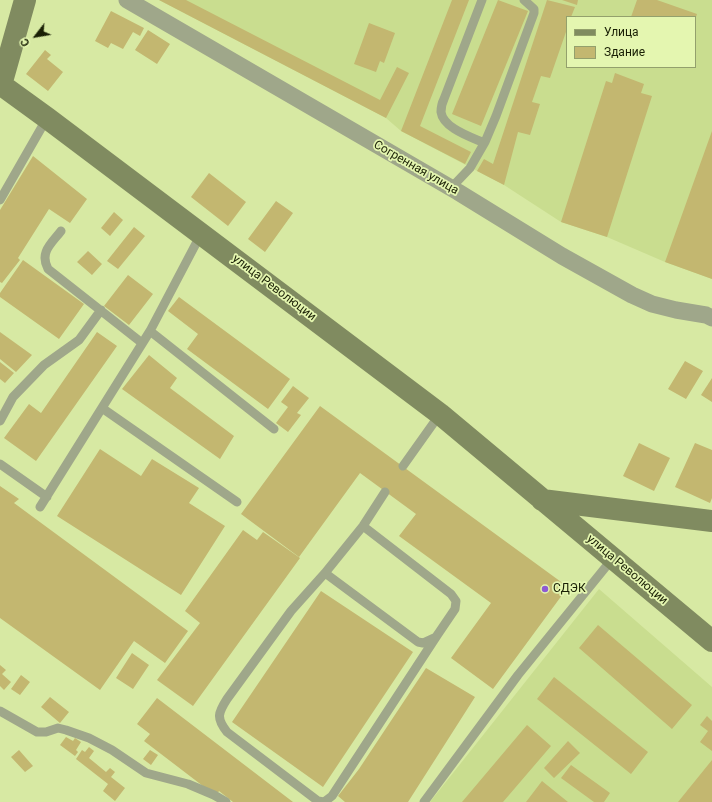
<!DOCTYPE html>
<html>
<head>
<meta charset="utf-8">
<style>
	body { margin:0 }
	#map { position:relative; width:712px; height:802px; overflow:hidden; background:#d7e9a3; font-family:Roboto,sans-serif }
	canvas { display:block }
	.legend { position:absolute; left:566px; top:16px; width:130px; height:52px; box-sizing:border-box; background:#e4f6b0; border:1px solid #93a06c; margin:0; padding:5px 7px; list-style:none; font-size:12px; color:#1a2005 }
	.legend li { display:flex; align-items:center; gap:8px; height:20px }
	.legend b { width:20px; border:1px solid #93a06c }
	.north { position:absolute; left:16px; top:16px; width:40px; height:40px; -webkit-text-stroke:3px #e4f6b0; paint-order:stroke; rotate:239deg; font-size:11px; font-weight:700; line-height:16px; text-align:center; color:#1a2005 }
	.north::after { content:''; display:block; margin:auto; width:14px; height:18px; background:#1a2005; clip-path:polygon(50% 0,100% 100%,50% 72%,0 100%) }
</style>
</head>
<body>
<div id="map">
<canvas width="712" height="802"></canvas>
<ul class="legend">
<li><b style="height:5px;background:#808b60"></b>Улица</li>
<li><b style="height:11px;background:#c3b770"></b>Здание</li>
</ul>
<div class="north">С</div>
</div>
<script>
const g = document.querySelector('canvas').getContext('2d');
g.lineJoin = 'round';
function fill(path, color) {
  g.fillStyle = color;
  g.fill(path, 'evenodd');
}
function trace(path, color, width, dash) {
  g.strokeStyle = color;
  g.lineWidth = width;
  g.lineCap = dash ? 'butt' : 'round';
  g.setLineDash(dash || []);
  g.stroke(path);
}
function write(font, color, halo, rows, align = 'center') {
  g.font = font + ' Roboto,sans-serif';
  g.lineWidth = 3.5;
  g.setLineDash([]);
  g.textBaseline = 'middle';
  g.strokeStyle = halo;
  g.fillStyle = color;
  for (const [text, x, y, turn = 0] of rows) {
    g.save();
    g.translate(x, y);
    g.rotate((+turn || 0) * Math.PI / 180);
    g.textAlign = isNaN(turn) ? turn : align;
    if (halo) g.strokeText(text, 0, 0);
    g.fillText(text, 0, 0);
    g.restore();
  }
}
fill(new Path2D(`
	M159,0H712V279L665,262L607,237L561,222L504,185L401,131L386,118ZM567,17H695V67H567Z
	M599,589L712,687V802H430Z`), '#c9dd8f');
fill(new Path2D(`
	M159,0H186L380,100L397,67L409,73L386,118Z
	M452,0H469L420,126L471,152L465,164L401,131Z
	M498,0L528,11L481,126L452,114Z
	M547,0L575,7L571,17H567V29L550,78L541,76L532,102L540,104L530,135L518,132L504,185L477,171L484,159L493,164Z
	M562,0H578L577,5Z
	M637,0H657L697,14L696,17H631Z
	M111,11L144,28L140,36L133,32L123,49L111,43L108,48L95,41Z
	M369,23L395,33L384,63L380,61L376,72L354,64Z
	M148,30L170,44L157,64L135,50Z
	M45,50L51,55L47,59L63,72L48,91L26,74Z
	M615,73L644,84L641,93L652,96L607,237L561,222L606,81L612,83Z
	M712,131V279L665,262Z
	M33,156L87,199L70,223L49,209L18,258L20,260L2,283L0,282V210Z
	M209,173L246,202L228,226L191,197Z
	M276,201L293,213L265,252L248,239Z
	M114,212L123,220L110,236L101,228Z
	M134,227L145,236L118,269L107,261Z
	M88,251L102,264L92,275L77,262Z
	M23,260L84,304L59,339L0,297V293Z
	M128,275L153,294L129,325L104,306Z
	M179,297L290,379L268,409L187,349L198,334L168,311Z
	M0,332L32,355L16,372L0,359Z
	M97,332L117,346L36,461L4,438L29,404L41,413Z
	M149,355L177,378L170,388L234,436L220,459L122,389Z
	M685,361L703,371L686,399L668,389Z
	M0,362L14,373L5,383L0,379Z
	M712,378V402L701,395Z
	M293,386L309,398L297,413L301,415L288,432L276,423L288,407L281,402Z
	M320,406L568,587L493,689L451,658L491,603L399,536L416,514L360,473L299,557L241,514Z
	M639,443L670,458L654,491L623,476Z
	M695,443L712,450V498L710,503L675,487Z
	M100,449L141,476L152,459L199,488L189,503L225,526L181,595L57,516Z
	M0,486L19,499L14,503L188,631L165,663L134,641L100,690L0,618Z
	M243,530L257,540L263,532L300,558L193,706L157,680L200,623L185,611Z
	M321,591L413,652L323,787L232,722Z
	M598,625L692,705L672,729L579,648Z
	M132,653L149,665L133,689L116,678Z
	M0,665L6,670L2,674L11,682L4,690L0,686Z
	M426,668L475,697L408,802H345L338,796L359,769Z
	M21,675L30,682L20,695L11,689Z
	M554,677L648,752L631,774L537,699Z
	M50,697L69,712L60,723L41,707Z
	M157,698L293,802H233L219,791L216,796L144,741L150,734L137,724Z
	M707,716L712,721V751L700,742L708,731L700,725Z
	M527,725L551,746L503,802H462Z
	M66,737L73,741L75,738L81,742L76,750L78,752L75,756L60,745Z
	M568,741L580,753L554,778L544,768Z
	M89,747L94,751L89,758L106,772L110,768L115,772L111,777L125,788L115,801L103,791L108,784L76,759L82,750L85,752Z
	M19,750L33,766L25,772L11,757Z
	M150,750L158,755L151,765L143,759Z
	M712,760V802H678Z
	M571,765L610,793L604,802H594L561,778Z
	M542,781L568,802H526Z`), '#c3b770');
trace(new Path2D(`
	M482,0L444,99C442,103 441,107 441,112C443,128 471,137 484,143
	M451,188L470,168L485,142L496,116L534,13V9L524,0
	M0,200L47,118
	M61,231C52,243 39,252 48,269L142,343
	M150,331L274,429
	M102,408L237,502
	M0,421L13,397L44,365L79,340L101,310
	M0,464L47,497
	M403,466L440,414
	M385,492L363,526L325,573L291,611L227,699C218,713 216,718 227,732L318,801L324,802L332,796L438,634
	M40,507L150,331L201,234
	M325,573L418,642L423,643L436,637L455,609L456,601L451,594L363,526
	M0,711L37,732H46L58,728L66,730L89,738L112,750L146,773L188,784L214,795L226,802
	M424,802L518,675L613,558`), '#9fa78a', 9);
trace(new Path2D(`
	M127,0L458,192L562,256L632,295L652,304L676,310L706,315L712,318`), '#9fa78a', 17);
trace(new Path2D(`
	M0,84L47,118L440,414L712,641
	M1,85L25,0
	M542,500L712,521`), '#808b60', 22);
for (const [x, y, r, color] of [
	[545,589,4,"#8e5bd3"]
]) {
  const dot = new Path2D();
  dot.arc(x, y, r, 0, 2 * Math.PI);
  g.fillStyle = color;
  g.fill(dot);
  trace(dot, '#e4f6b0', 1.5);
}
write('12px', '#1a2005', '#e4f6b0', [
	["Согренная улица",416,168,30],
	["улица Революции",274,288,37],
	["улица Революции",627,570,40]
]);
write('12px', '#1a2005', '#e4f6b0', [
	["СДЭК",553,589]
], 'left');
</script>
</body>
</html>
